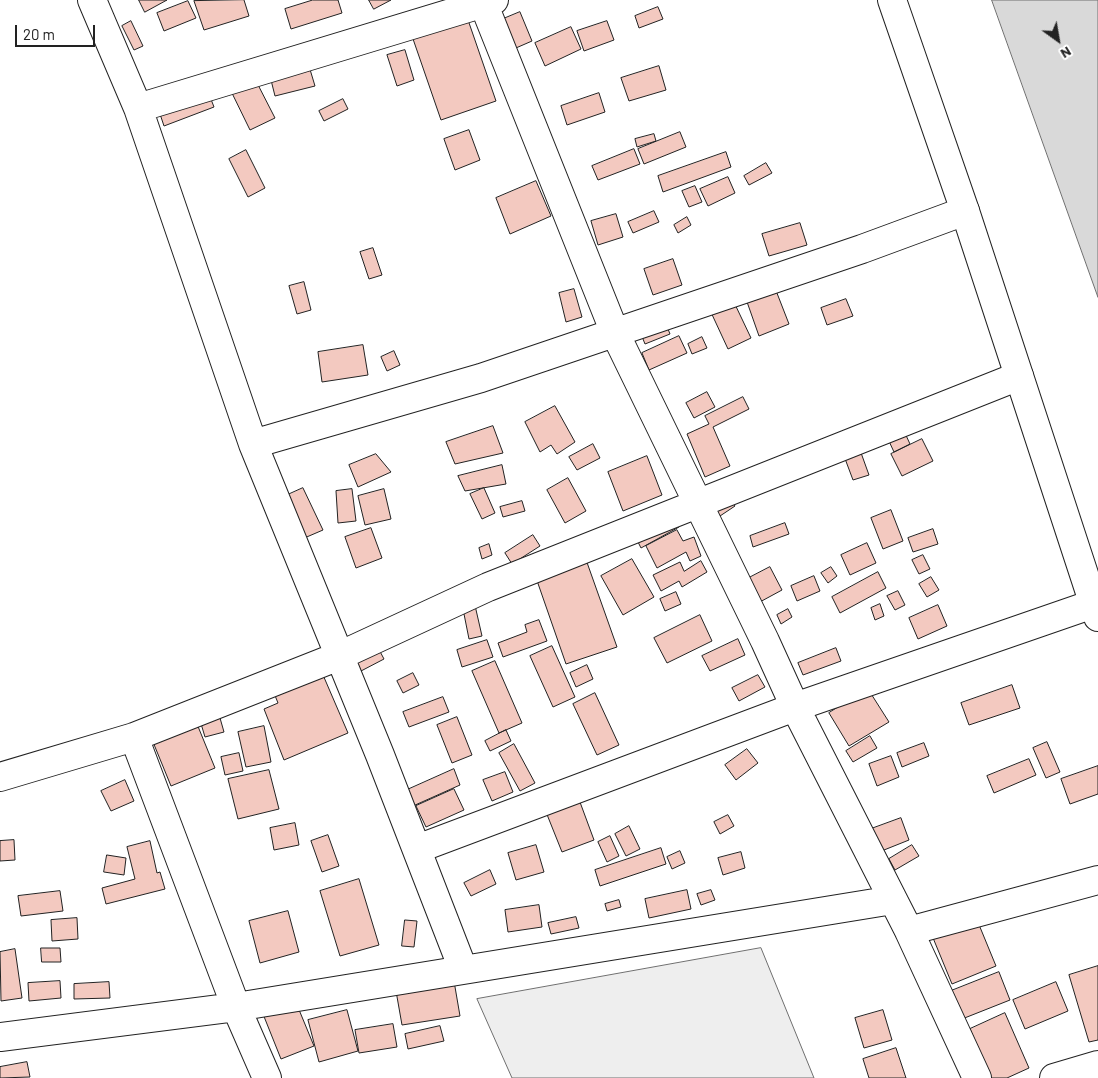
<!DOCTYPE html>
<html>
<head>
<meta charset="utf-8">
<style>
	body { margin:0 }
	#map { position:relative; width:1098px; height:1078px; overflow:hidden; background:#fff; font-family:Barlow,sans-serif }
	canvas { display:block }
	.north { position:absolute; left:1033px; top:15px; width:50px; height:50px; -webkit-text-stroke:4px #fff; paint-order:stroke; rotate:148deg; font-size:14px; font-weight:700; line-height:20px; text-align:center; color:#222 }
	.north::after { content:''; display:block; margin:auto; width:18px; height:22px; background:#222; clip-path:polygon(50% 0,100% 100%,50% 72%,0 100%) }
	.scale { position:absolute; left:15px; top:25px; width:80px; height:22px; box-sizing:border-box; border:2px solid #222; border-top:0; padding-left:6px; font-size:15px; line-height:18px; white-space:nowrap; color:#222; -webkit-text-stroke:4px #fff; paint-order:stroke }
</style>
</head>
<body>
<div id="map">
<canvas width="1098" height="1078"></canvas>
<div class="north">N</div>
<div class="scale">20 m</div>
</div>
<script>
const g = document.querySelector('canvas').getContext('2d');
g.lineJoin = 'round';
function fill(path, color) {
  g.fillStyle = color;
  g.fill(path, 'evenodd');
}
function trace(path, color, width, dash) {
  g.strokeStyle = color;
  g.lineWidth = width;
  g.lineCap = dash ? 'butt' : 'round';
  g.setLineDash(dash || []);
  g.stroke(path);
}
const green = new Path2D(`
	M761,948L814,1078H512L477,999Z`);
fill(green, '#eee');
trace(green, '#6f6f6f', 1);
const water = new Path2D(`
	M992,0H1098V297Z`);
fill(water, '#d9d9d9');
trace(water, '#6f6f6f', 1);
const building = new Path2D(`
	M139,0H167L145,12Z
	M244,0L249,16L204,30L194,1Z
	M313,0H338L342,13L291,29L285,9Z
	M369,0H391L374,9Z
	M188,1L196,18L164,31L157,13Z
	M658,7L663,19L639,28L635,16Z
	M520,12L532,41L509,51L496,22Z
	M467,17L496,101L441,120L412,36Z
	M131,21L143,46L134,50L122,26Z
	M607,21L614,40L584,51L577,31Z
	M571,27L581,49L545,66L535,43Z
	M405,50L414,80L397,86L387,55Z
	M309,66L315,86L275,96L270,76Z
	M659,66L666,90L629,101L621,78Z
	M254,77L275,118L250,130L230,89Z
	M207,89L214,107L164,126L158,108Z
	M599,93L605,112L567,125L561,106Z
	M343,99L348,109L324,121L319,111Z
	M469,130L480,160L455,170L444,139Z
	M680,132L686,147L644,164L638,149Z
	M654,134L656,141L637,147L635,139Z
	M634,149L640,164L598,180L592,166Z
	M246,150L265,188L248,197L229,159Z
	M726,152L731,167L663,192L658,176Z
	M766,163L772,173L749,185L744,176Z
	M728,177L735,193L708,206L700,189Z
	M536,181L551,216L510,234L496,198Z
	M695,186L702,202L689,207L682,191Z
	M654,211L659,222L633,233L628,222Z
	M616,214L623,237L598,245L591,221Z
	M687,217L691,225L678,233L674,225Z
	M800,223L807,245L769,256L762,234Z
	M373,248L382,275L369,279L360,252Z
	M673,259L682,285L653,295L644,269Z
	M304,282L311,310L297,314L289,286Z
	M775,288L789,324L759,336L746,299Z
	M574,289L582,317L566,322L559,293Z
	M732,298L751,338L728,349L709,308Z
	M846,299L853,316L827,325L821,308Z
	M664,319L670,334L645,344L639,329Z
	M679,336L687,353L649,370L642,353Z
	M702,337L707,348L692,354L688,344Z
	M363,345L368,375L322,382L318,352Z
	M394,351L400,365L387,371L381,357Z
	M707,392L715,407L694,418L686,403Z
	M743,397L749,409L713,427L730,466L705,477L687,434L709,424L705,416Z
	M555,406L575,442L557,454L551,445L540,452L525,422Z
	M493,426L503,453L455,464L446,442Z
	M904,431L910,444L894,452L888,439Z
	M922,439L933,461L902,476L891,454Z
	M593,444L600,458L577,470L569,457Z
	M860,450L869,475L853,480L844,456Z
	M376,454L391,472L358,487L349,465Z
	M647,456L662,495L623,511L608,472Z
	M502,465L506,484L465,491L458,476Z
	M568,478L586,511L565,523L547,490Z
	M303,488L323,530L302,539L283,497Z
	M484,488L495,513L482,519L470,494Z
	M352,489L356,521L338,523L336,491Z
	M384,489L391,519L365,525L358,496Z
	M726,493L735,506L717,518L708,505Z
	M522,501L525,511L503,517L500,507Z
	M891,510L903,541L883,549L871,518Z
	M673,516L679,527L641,548L635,536Z
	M785,523L789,534L753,547L750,536Z
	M371,528L382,558L356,568L345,537Z
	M933,529L938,544L913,552L908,538Z
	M677,530L683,541L694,537L701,556L690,561L686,552L657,568L646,546Z
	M533,535L540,546L512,564L505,553Z
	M867,543L876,563L850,575L841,555Z
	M489,544L492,555L482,559L479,548Z
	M584,554L617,647L566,664L534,572Z
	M923,555L930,569L919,574L912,560Z
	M632,559L654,597L623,615L601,576Z
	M701,561L707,572L682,587L679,581L661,591L653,575L680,562L684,571Z
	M770,567L782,590L758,603L745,580Z
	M831,567L837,576L828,583L821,573Z
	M878,572L886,588L840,613L832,597Z
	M814,576L820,591L797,601L791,586Z
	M931,577L939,590L927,597L919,584Z
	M898,591L905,605L895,610L887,596Z
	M676,592L681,604L665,611L660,599Z
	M474,601L482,636L469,639L462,604Z
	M880,604L884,616L875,620L871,608Z
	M938,605L947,626L918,639L909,618Z
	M788,609L792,617L781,624L777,615Z
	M700,615L712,641L667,663L654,638Z
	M539,620L547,641L503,657L498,643L527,632L525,625Z
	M738,639L745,655L710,671L702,656Z
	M487,640L493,657L462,667L457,650Z
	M376,644L384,659L361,671L353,655Z
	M552,646L575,697L553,707L530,656Z
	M836,648L841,661L803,675L798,663Z
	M495,661L522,723L499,733L472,671Z
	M587,665L593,679L576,687L570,673Z
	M320,668L348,733L284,760L264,709L278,703L272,688Z
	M413,673L419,685L403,693L397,681Z
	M758,675L765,687L739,701L732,688Z
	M1012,685L1020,708L969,725L961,703Z
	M868,689L889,722L849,746L829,713Z
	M595,693L619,745L597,755L573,704Z
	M443,697L449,712L409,727L403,712Z
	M218,711L224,732L205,737L199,717Z
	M457,717L472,755L452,763L437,725Z
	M197,724L215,768L171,786L153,742Z
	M264,726L271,762L246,767L238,732Z
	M506,730L511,741L490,751L485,741Z
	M870,736L877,748L853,762L846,751Z
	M1047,742L1060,772L1046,778L1033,748Z
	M924,743L929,756L902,767L897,753Z
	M514,744L535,783L520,791L499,753Z
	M747,749L758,763L736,780L725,765Z
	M239,753L243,771L225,775L221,757Z
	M891,756L899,777L877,786L869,764Z
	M1029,759L1036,775L994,793L987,776Z
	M1098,766V794L1070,804L1061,779Z
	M454,769L460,785L413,806L407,790Z
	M269,770L279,809L238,819L228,779Z
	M505,772L513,792L492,801L483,780Z
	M125,780L134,801L111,811L101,791Z
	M454,789L464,810L426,827L416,806Z
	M577,794L594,840L562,852L544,807Z
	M728,815L734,826L720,834L714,822Z
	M901,818L909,840L879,852L871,829Z
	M295,823L299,845L274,850L270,828Z
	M629,826L640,849L626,856L615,834Z
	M328,835L339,866L322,872L311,841Z
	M610,836L619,856L607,862L598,842Z
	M14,840L15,860L0,861V841Z
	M150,841L157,873L160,872L165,889L106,904L102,888L135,879L127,847Z
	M536,845L544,872L516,880L508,853Z
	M912,845L919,856L895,870L889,859Z
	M661,848L666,864L600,886L595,870Z
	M680,851L685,863L672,869L667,857Z
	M741,852L745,868L723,875L718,858Z
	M107,855L126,858L124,875L104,872Z
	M490,870L496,884L471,896L464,883Z
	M359,879L379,945L340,956L320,891Z
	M687,890L691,909L649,918L645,899Z
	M711,890L715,900L701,905L697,894Z
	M60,891L63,911L21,916L18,896Z
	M619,900L621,907L607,911L605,904Z
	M539,905L542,927L508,932L505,910Z
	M288,911L299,952L260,963L249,921Z
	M975,915L996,966L952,984L931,933Z
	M576,917L579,928L551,934L548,923Z
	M77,918L78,939L52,941L51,920Z
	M405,920L417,921L414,947L402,946Z
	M41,948H60L61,962H42Z
	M15,949L22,998L1,1001L0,952Z
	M1098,966V1040L1089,1042L1069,975Z
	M999,972L1010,1000L962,1019L951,991Z
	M60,981L61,998L29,1001L28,983Z
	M454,981L460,1016L402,1025L396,991Z
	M109,982L110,998L74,999V984Z
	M1056,982L1068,1011L1025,1029L1013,1000Z
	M295,1000L314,1046L281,1059L263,1014Z
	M347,1010L358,1051L319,1062L308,1020Z
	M883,1010L892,1040L864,1048L855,1018Z
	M1005,1013L1029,1068L1007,1078H991L970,1029Z
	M393,1024L397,1047L359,1053L355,1030Z
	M440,1026L444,1041L408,1049L405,1034Z
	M896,1048L906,1078H869L863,1059Z
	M27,1062L30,1077L0,1078V1067Z`);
fill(building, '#f3c9c0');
trace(building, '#222', 1);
const minor = new Path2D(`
	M92,0L138,108L253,444L380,755L463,969
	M482,0L615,333L765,641L795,707L909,931L977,1078
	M138,108L494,0
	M253,444L481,378L862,249L965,211
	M134,737L236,1007L267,1078
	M0,777L134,737L339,656L488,587L1019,376
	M417,849L795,707L1093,604
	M909,931L1098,880
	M0,1037L236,1007L893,900
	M1054,1078L1098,1065`);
const major = new Path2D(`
	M892,0L965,211L1098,617`);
trace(minor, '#222', 30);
trace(major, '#222', 30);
trace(minor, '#fff', 28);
trace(major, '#fff', 28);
</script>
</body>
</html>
